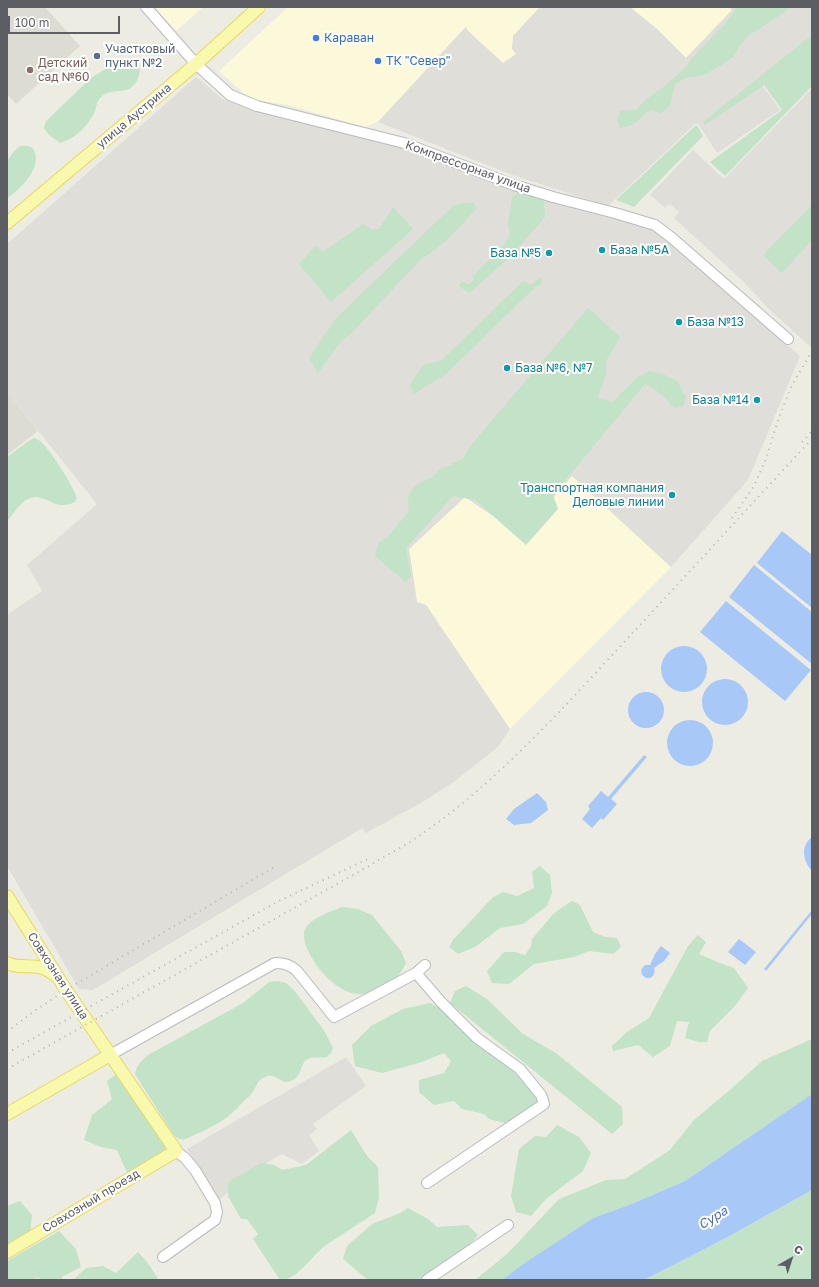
<!DOCTYPE html>
<html>
<head>
<meta charset="utf-8">
<style>
	body { margin:0 }
	#map { position:relative; width:819px; height:1287px; overflow:hidden; background:#edece3; font-family:"Golos Text",sans-serif }
	canvas { display:block }
	.frame { position:absolute; inset:0; border:8px solid #5c5e63; pointer-events:none }
	.north { position:absolute; left:771px; top:1239px; width:40px; height:40px; -webkit-text-stroke:3px #fff; paint-order:stroke; rotate:39deg; font-size:11px; font-weight:700; line-height:16px; text-align:center; color:#5c5e63 }
	.north::after { content:''; display:block; margin:auto; width:14px; height:18px; background:#5c5e63; clip-path:polygon(50% 0,100% 100%,50% 72%,0 100%) }
	.scale { position:absolute; left:8px; top:16px; width:112px; height:18px; box-sizing:border-box; border:2px solid #5c5e63; border-top:0; padding-left:5px; font-size:12px; line-height:14px; white-space:nowrap; color:#5c5e63; -webkit-text-stroke:3px #fff; paint-order:stroke }
</style>
</head>
<body>
<div id="map">
<canvas width="819" height="1287"></canvas>
<div class="frame"></div>
<div class="north">С</div>
<div class="scale">100 m</div>
</div>
<script>
const g = document.querySelector('canvas').getContext('2d');
g.lineJoin = 'round';
function fill(path, color) {
  g.fillStyle = color;
  g.fill(path, 'evenodd');
}
function trace(path, color, width, dash) {
  g.strokeStyle = color;
  g.lineWidth = width;
  g.lineCap = dash ? 'butt' : 'round';
  g.setLineDash(dash || []);
  g.stroke(path);
}
function write(font, color, halo, rows, align = 'center') {
  g.font = font + ' "Golos Text",sans-serif';
  g.lineWidth = 4;
  g.setLineDash([]);
  g.textBaseline = 'middle';
  g.strokeStyle = halo;
  g.fillStyle = color;
  for (const [text, x, y, turn = 0] of rows) {
    g.save();
    g.translate(x, y);
    g.rotate((+turn || 0) * Math.PI / 180);
    g.textAlign = isNaN(turn) ? turn : align;
    if (halo) g.strokeText(text, 0, 0);
    g.fillText(text, 0, 0);
    g.restore();
  }
}
fill(new Path2D(`
	M155,7H203L176,31Z
	M288,7H540L513,36L516,54L503,63L468,31L465,27L378,122L364,127L288,105L250,99L219,71Z
	M630,7H729L732,10L686,58L657,29Z
	M572,476L671,567L510,729L426,605L417,602L409,549L465,497L521,534Z`), '#fbf9da');
fill(new Path2D(`
	M540,7H630L657,29L686,58L732,10L729,7H812V37L758,79L780,110L717,153L698,124H695L608,206L512,175L378,122L466,27L467,30L503,63L516,54L512,49L513,36Z
	M196,77L224,100L410,150L623,219L660,232L800,356L748,480L671,567L572,476L521,535L465,497L409,549L417,602L426,605L510,729L498,747L455,781L421,803L366,833L362,828L93,990L79,989L7,866V615L42,591L27,565L97,504L7,392V244Z
	M812,88V348L770,310L744,282L674,218L679,212L669,204L665,208L650,195L693,150L724,179Z
	M346,1057L366,1086L313,1124L317,1129L309,1135L319,1151L302,1164L282,1154L258,1168L219,1200L187,1149Z`), '#dfded8');
fill(new Path2D(`
	M7,7H45L80,46L16,104L7,94Z
	M7,392L38,431L7,455Z`), '#dddcd2');
fill(new Path2D(`
	M735,7H790L786,11L748,36L739,46L734,56L720,66L704,75L685,78L675,84L670,106L661,113L650,110L634,124L620,128L617,120L620,111L635,110L648,98L666,85L686,67L694,56L724,25L736,9Z
	M812,35V86L725,176L710,162L782,110L764,85L705,125L703,122Z
	M124,60L136,61C139,65 141,69 139,75C131,102 110,82 98,101C96,104 96,109 94,113C87,127 76,138 60,143L49,135L44,128L46,121L91,78L115,63Z
	M697,125L703,136L634,207L616,200L695,126Z
	M20,146H28L33,148C34,151 36,155 36,157C36,175 19,189 7,199V161L14,151Z
	M520,191L544,199L545,217L511,256L469,293L459,286L462,281L469,285L474,279L472,277L504,245L510,234L508,224L512,198Z
	M473,202L477,208C460,226 443,247 421,259L360,324L352,333L341,341L318,373L309,358L337,317L454,205Z
	M812,205V240L782,273L763,255Z
	M393,207L413,229L331,302L299,264L315,246L323,252L363,224L371,229H379Z
	M542,276V283L532,290L446,374L414,394L410,385L423,365L442,360L523,281L531,285Z
	M588,308L620,337L606,361V374L597,398L613,402L620,394L638,377L649,371L663,374L677,381L686,397L683,407L674,408C666,398 657,389 645,384L553,495L558,509L526,545L475,500L453,496L406,548L411,576L406,582L375,556L379,542L388,537L409,511L408,497L415,486L432,477L439,470L463,459L472,444Z
	M34,438C36,439 39,440 40,441C48,446 75,489 77,498C75,502 74,503 70,504C54,508 51,499 37,497C34,497 31,498 28,499C21,501 13,515 7,521V457L27,442Z
	M540,866L550,875L552,893L547,906L523,924L500,928L475,947L458,954L449,947L453,940L493,897L503,892L517,896L534,888L532,872Z
	M572,901L580,905L593,932L605,937L617,938L621,947L613,954L589,951L574,957L534,964L509,984L492,983L487,971L504,952H515L525,955L531,946L532,939L554,913Z
	M342,907L358,909L372,915L401,951L406,963C401,974 396,978 386,985C377,990 368,995 357,994C334,991 314,966 306,946C304,939 302,932 307,926C315,916 331,912 342,907Z
	M698,935L706,942L699,954L720,963L734,968L748,988L735,1006L710,1031L707,1042H699L685,1038L689,1022L677,1021L670,1046L653,1057L638,1045L613,1051L612,1046L627,1032L649,1018L688,946Z
	M278,981L286,983L294,990L325,1032L333,1048L331,1053L327,1057C322,1058 316,1057 311,1058C299,1060 304,1074 293,1080C279,1088 277,1067 260,1080C257,1083 255,1089 252,1093C251,1095 248,1097 246,1099C240,1105 233,1113 226,1118C213,1127 197,1134 183,1140L177,1138L173,1134L135,1074C137,1065 141,1061 148,1055L243,1003L269,982Z
	M466,986L487,999L523,1034L556,1053L622,1107L623,1124L612,1134L450,1003L455,991Z
	M430,1003L441,1009L502,1058L538,1099L533,1110L505,1123L489,1119L484,1114L462,1109L454,1101L434,1105L419,1092V1080L444,1073L451,1061L444,1053L422,1062L382,1073L355,1066L352,1045L371,1026L403,1009Z
	M812,1039V1094L685,1181L629,1205L593,1218L523,1264L502,1280H475L507,1254L559,1199L606,1180L625,1179L670,1150L694,1120L731,1089L762,1061Z
	M119,1072L167,1145L160,1158L128,1175L117,1150L101,1147L84,1140L92,1115L112,1099L107,1081Z
	M557,1125L579,1137L591,1153L583,1171L546,1199L531,1216L516,1212L511,1196L519,1149L535,1136L546,1137Z
	M351,1130L367,1156L378,1167L379,1198L375,1213C359,1224 342,1234 326,1245C312,1255 298,1280 280,1280L253,1239L258,1234L247,1219H241L228,1196V1182L261,1163L274,1165L282,1170L306,1165Z
	M812,1190V1280H644L726,1238Z
	M20,1201L32,1215L30,1236L7,1248V1206Z
	M408,1208L428,1219L437,1227L468,1225L478,1235L466,1249L420,1280H368L343,1259L347,1246L372,1224L400,1213Z
	M59,1231L76,1249L81,1267L62,1277V1280H40L39,1278L28,1280L7,1279V1261Z
	M138,1252L147,1262L159,1280H73L86,1268L103,1266L116,1273Z`), '#c2e3c7');
fill(new Path2D(`
	M782,531L812,555V608L757,563Z
	M754,565L812,612V664L729,597Z
	M726,601L811,670L785,701L700,632Z
	M661 669a23 23 0 1 1 46 0a23 23 0 1 1-46 0Z
	M702 702a23 23 0 1 1 46 0a23 23 0 1 1-46 0Z
	M628 710a18 18 0 1 1 36 0a18 18 0 1 1-36 0Z
	M667 743a23 23 0 1 1 46 0a23 23 0 1 1-46 0Z
	M644,755L647,757L611,799L617,804L603,820L601,818L592,828L582,819L590,809L588,806L601,791L608,797Z
	M537,793L546,802L548,810L531,823L514,825L506,819L514,809Z
	M812,837V871C803,861 800,846 812,837Z
	M812,910V914L766,971L764,969Z
	M739,939L756,952L745,965L728,952Z
	M661,946L670,953L664,961L654,968C656,974 653,979 646,978L642,975L641,970L645,965H650L655,954Z
	M812,1094V1190L726,1238L644,1280H502L523,1264L593,1218L629,1205L685,1181Z`), '#a8c8f8');
const minor = new Path2D(`
	M146,7L196,64L230,95L257,106L404,143L514,185L553,197L615,213L655,225L672,238L788,339
	M416,973L441,1002L477,1038L520,1069L541,1095L544,1104L427,1183
	M110,1055L275,963C285,963 290,965 297,971L334,1017L416,973L425,965
	M163,1257L215,1220L217,1212L215,1203L195,1170L185,1158L176,1151
	M427,1280L508,1225`);
const major = new Path2D(`
	M7,223L196,64L259,7
	M7,896L66,990L176,1151L7,1252
	M7,963C18,969 30,964 42,968C48,969 52,973 56,976
	M7,1114L110,1055`);
trace(minor, '#b9babf', 12);
trace(major, '#e6d863', 14);
trace(minor, '#fff', 10);
trace(major, '#f8f9ad', 12);
trace(new Path2D(`
	M802,442L812,431
	M732,518L754,486L766,459L778,420L792,385L812,351
	M7,1032L33,1012L66,990L276,866
	M7,1053L279,901L370,858
	M7,1069L369,866C385,856 403,847 419,836C501,780 572,698 639,626C697,564 754,501 812,439`), '#b4b5b5', 2, [1, 5]);
for (const [x, y, r, color] of [
	[316,38,4,"#3f7fe0"],
	[97,56,4,"#5c6f8a"],
	[378,61,4,"#3f7fe0"],
	[30,70,4,"#8d6e63"],
	[602,250,4,"#0f9aa8"],
	[549,253,4,"#0f9aa8"],
	[679,322,4,"#0f9aa8"],
	[507,368,4,"#0f9aa8"],
	[757,400,4,"#0f9aa8"],
	[672,495,4,"#0f9aa8"]
]) {
  const dot = new Path2D();
  dot.arc(x, y, r, 0, 2 * Math.PI);
  g.fillStyle = color;
  g.fill(dot);
  trace(dot, '#fff', 1.5);
}
write('12px', '#366cbe', '#fff', [
	["Караван",324,38],
	["ТК \"Север\"",386,61]
], 'left');
write('12px', '#4e5e75', '#fff', [
	["Участковый",105,49],
	["пункт №2",105,63]
], 'left');
write('12px', '#785e54', '#fff', [
	["Детский",38,63],
	["сад №60",38,77]
], 'left');
write('12px', '#5c5e63', '#fff', [
	["улица Аустрина",134,116,-40],
	["Компрессорная улица",468,167,20],
	["Совхозная улица",58,976,57],
	["Совхозный проезд",91,1201,-31]
]);
write('12px', '#0d838f', '#fff', [
	["База №5А",610,250],
	["База №5",541,253,"right"],
	["База №13",687,322],
	["База №6, №7",515,368],
	["База №14",749,400,"right"],
	["Транспортная компания",664,488,"right"],
	["Деловые линии",664,502,"right"]
], 'left');
write('italic 13px', '#4d6fba', '#fff', [
	["Сура",713,1218,-32]
]);
</script>
</body>
</html>
